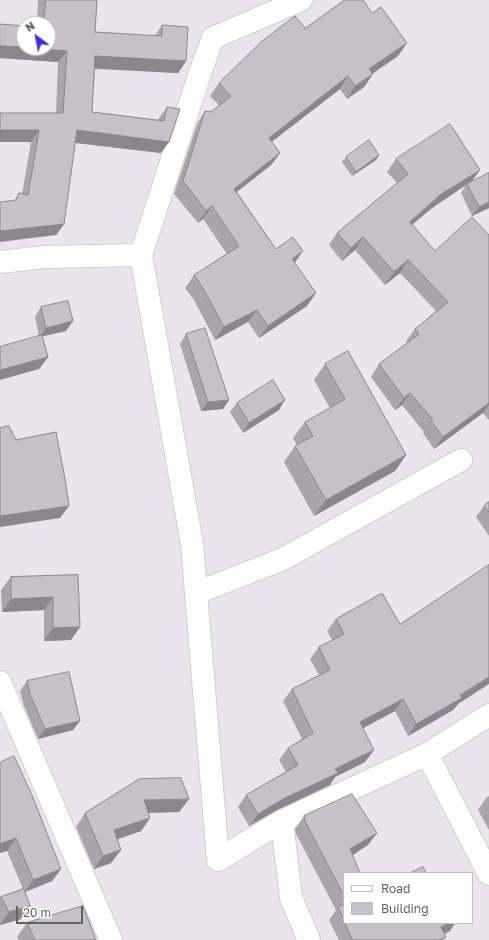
<!DOCTYPE html>
<html>
<head>
<meta charset="utf-8">
<style>
	body { margin:0 }
	#map { position:relative; width:489px; height:940px; overflow:hidden; background:#ebe3ee; font-family:"Golos Text",sans-serif }
	canvas { display:block }
	.legend { position:absolute; left:343px; top:872px; width:130px; height:52px; box-sizing:border-box; background:#fff; border:1px solid #bfc1bd; margin:0; padding:5px 7px; list-style:none; font-size:12px; color:#5f645b }
	.legend li { display:flex; align-items:center; gap:8px; height:20px }
	.legend b { width:20px; border:1px solid #bfc1bd }
	.north { position:absolute; left:16px; top:16px; width:40px; height:40px; box-sizing:border-box; background:#fff; border:1px solid #bfc1bd; border-radius:50%; rotate:328deg; font-size:11px; font-weight:700; line-height:16px; text-align:center; color:#5f645b }
	.north::after { content:''; display:block; margin:auto; width:14px; height:18px; background:#3f30e7; clip-path:polygon(50% 0,100% 100%,50% 72%,0 100%) }
	.scale { position:absolute; left:16px; top:906px; width:67px; height:18px; box-sizing:border-box; border:2px solid #5f645b; border-top:0; padding-left:5px; font-size:12px; line-height:14px; white-space:nowrap; color:#5f645b; -webkit-text-stroke:3px #fff; paint-order:stroke }
</style>
</head>
<body>
<div id="map">
<canvas width="489" height="940"></canvas>
<ul class="legend">
<li><b style="height:5px;background:#fff"></b>Road</li>
<li><b style="height:11px;background:#c6c0c8"></b>Building</li>
</ul>
<div class="north">N</div>
<div class="scale">20 m</div>
</div>
<script>
const g = document.querySelector('canvas').getContext('2d');
g.lineJoin = 'round';
function trace(path, color, width, dash) {
  g.strokeStyle = color;
  g.lineWidth = width;
  g.lineCap = dash ? 'butt' : 'round';
  g.setLineDash(dash || []);
  g.stroke(path);
}
function fill(path, color) {
  g.fillStyle = color;
  g.fill(path, 'evenodd');
}
const minor = new Path2D(`
	M301,0L213,38L200,73L141,255L192,544L218,860L282,821L427,754L489,715
	M0,262L44,257L141,255
	M196,593L283,559L461,460
	M0,682L111,940
	M427,754L489,874
	M282,821L291,898L309,940`);
trace(minor, '#ced2cc', 24);
trace(minor, '#fff', 22);
fill(new Path2D(`
	M38,0H97L95,32L155,36L162,25L186,61L178,73L95,69L92,112L158,120L159,118L167,107L161,153L75,143L64,224L56,235L15,200L19,193L22,194L31,142H0L56,113L58,62L0,58V24L24,48L48,24H37Z
	M372,13L407,43L398,56L372,74H373L364,87L347,99L340,89L271,142L280,153L271,165L237,192L276,249L295,263L307,306L259,338L248,322L215,340L194,300L185,288L194,275L227,254L203,219L198,223L174,194L197,124L205,111L211,112L219,105L210,96L219,83L305,28Z
	M379,155L376,160L352,176L342,162L346,157Z
	M396,159L480,170L471,182L489,173V208L472,216L461,193L466,185L432,208L412,224L435,251L489,235V420L483,413L434,449L423,433L424,432L402,405L395,410L371,377L379,364L408,343L406,341L415,329L436,311L400,273L385,285L355,250L342,261L329,245L337,233L397,183L387,172Z
	M41,307L66,331L42,336L48,357L39,369V336L35,317Z
	M186,334L229,400L223,409L201,411L180,344Z
	M325,364L406,455L395,471L314,516L284,462L295,446L297,445L293,438L305,422L330,408L314,380Z
	M237,403L279,410L243,433L230,412Z
	M489,502V536L476,517L484,506Z
	M78,575L71,640L44,641V610L2,612L1,590L11,577Z
	M336,619L400,624L458,704L453,710L408,736L395,711L363,728L365,762L335,777L330,785L277,810L249,826L238,807L246,795L286,772L279,760L288,748L302,739L283,701L292,689L319,675L310,659L319,647L332,640L327,631Z
	M27,681L73,730L38,739L24,706L20,691Z
	M0,763L61,869L52,881L25,892L21,919L0,925V897H1L23,889L7,851L0,853Z
	M489,796V830L478,810L487,797Z
	M189,799L179,812L148,813L150,818L141,831L117,839L111,863L94,869L76,827L85,813Z
	M304,816L368,845L353,855L344,873V923H455L450,931L444,934L446,937L443,940H339L329,920L336,910L296,834L295,829Z
	M27,923L96,940H19L17,937Z`), '#aaa5ac');
fill(new Path2D(`
	M407,43L398,56L360,82L369,69Z
	M0,46L24,47V48L67,51L58,62L0,58Z
	M95,56L186,61L178,73L87,68Z
	M373,74L364,87L347,99L355,86Z
	M348,76L340,89L260,151L269,138Z
	M0,130H39L31,142H0Z
	M77,130L169,142L161,153L69,142Z
	M280,153L271,165L225,201L234,189Z
	M379,155L376,160L352,176L356,172Z
	M480,170L471,182L467,184L466,185L432,208L401,234L410,222L440,195Z
	M489,202V208L472,216L479,207Z
	M212,206L203,219L198,223L206,211Z
	M64,224L56,235L0,242V231Z
	M363,237L355,250L342,261L351,248Z
	M303,251L294,264L292,259Z
	M408,260L400,273L385,285L394,272Z
	M316,293L307,306L259,338L268,326Z
	M257,310L248,322L215,340L224,327Z
	M73,321L66,331L40,337L46,328Z
	M48,357L39,369L0,380V370Z
	M410,393L402,405L395,410L404,398Z
	M229,400L223,409L201,411L208,402Z
	M285,400L279,410L243,433L249,423Z
	M489,403V405L483,413L434,449L443,437Z
	M406,455L395,471L314,516L326,500Z
	M69,506L60,518L0,527V516Z
	M53,597L44,610L2,612L11,599Z
	M80,627L71,640L44,641L53,628Z
	M489,677V684L458,704L453,710L408,736L416,724Z
	M403,699L395,711L352,734L360,722Z
	M80,721L73,730L38,739L45,729Z
	M374,750L365,762L335,777L330,785L277,810L249,826L258,814L285,798L335,769Z
	M189,799L179,812L134,813L144,800Z
	M150,818L141,831L104,844L114,830Z
	M377,833L368,845L342,861L350,849Z
	M16,838L7,851L0,853V844Z
	M121,850L111,863L94,869L103,856Z
	M61,869L52,881L25,892L33,880Z
	M30,906L21,919L0,925L9,912Z
	M449,923H455L450,931L432,940L441,927Z`), '#8b868c');
const building = new Path2D(`
	M46,0H97L95,32L162,36V25L188,27L186,61L95,56L92,112L164,121L167,107L180,109L169,142L77,130L64,224L0,231V202L16,200L19,193L28,195L39,130H0V113H63L67,51L32,48H48V24H44Z
	M345,0H363L372,13L381,7L407,43L369,69L373,74L355,86L348,76L269,138L280,153L234,189L276,249L293,237L303,251L292,259L316,293L268,326L257,310L224,327L203,288L194,275L239,246L212,206L206,211L183,181L205,111L211,112L231,96L219,83L262,41L295,16L305,28Z
	M0,24L24,26V47L0,46Z
	M450,124L480,170L440,195L410,222L435,251L472,217L489,235V403L443,437L431,421L433,420L410,393L404,398L379,364L419,334L415,329L448,302L408,260L394,272L363,237L351,248L337,233L408,174L396,159Z
	M369,140L379,155L356,172L346,157Z
	M489,173V202L479,207L467,184Z
	M68,301L73,321L46,328L41,307Z
	M205,328L229,400L208,402L186,334Z
	M42,335L48,357L0,370V347Z
	M348,351L406,455L326,500L295,446L313,436L305,422L345,399L325,364Z
	M273,380L285,400L249,423L237,403Z
	M9,426L16,440L56,432L65,479L69,506L0,516V428Z
	M489,502V512L484,506Z
	M489,565V677L460,695L462,698L416,724L403,699L360,722L374,750L335,769L338,773L285,798L258,814L246,795L298,765L288,748L313,733L292,689L330,670L319,647L344,634L336,619L382,593L400,624Z
	M78,575L80,627L53,628V597L11,599V577Z
	M69,672L80,721L45,729L31,697L27,681Z
	M14,756L32,795L61,869L33,880L16,838L0,844V763Z
	M181,778L189,799L144,800L150,818L114,830L121,850L103,856L85,813L139,779Z
	M352,794L377,833L350,849L360,873H344V896L305,821L304,816Z
	M423,867L426,873H410Z
	M24,889L30,906L9,912L1,897Z
	M344,905V920L338,907Z
	M83,906L96,940H35L27,923Z
	M345,923H449L441,927L446,937L439,940H353Z`);
fill(building, '#c6c0c8');
trace(building, '#8b868c', 1);
</script>
</body>
</html>
